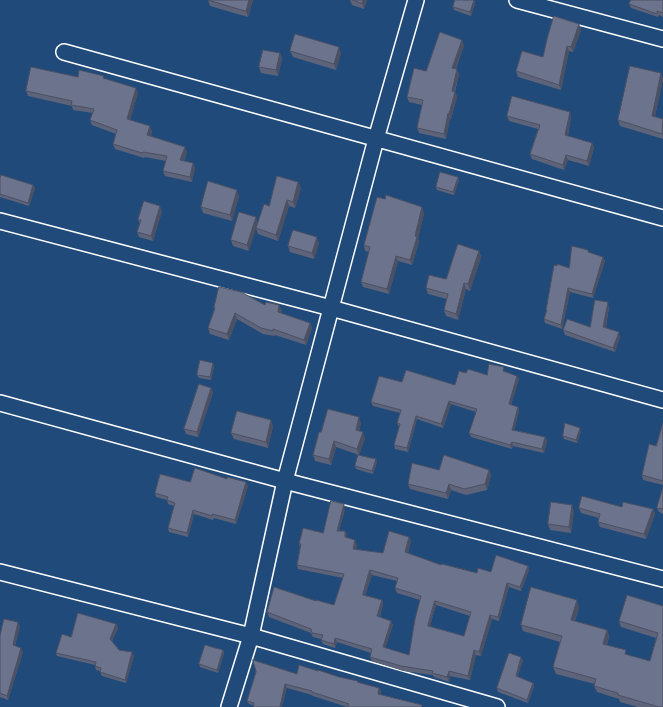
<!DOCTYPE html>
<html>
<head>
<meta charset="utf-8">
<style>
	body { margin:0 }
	canvas { display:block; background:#1f4a7a }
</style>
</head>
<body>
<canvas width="663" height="707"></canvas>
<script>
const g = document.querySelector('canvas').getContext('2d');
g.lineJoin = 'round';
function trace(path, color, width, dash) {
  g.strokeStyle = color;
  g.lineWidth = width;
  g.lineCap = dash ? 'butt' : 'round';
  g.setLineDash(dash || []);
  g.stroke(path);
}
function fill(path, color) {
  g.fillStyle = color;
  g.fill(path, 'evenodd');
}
const minor = new Path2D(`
	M517,0L663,39
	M64,52L663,218
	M0,221L331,308L663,400
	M0,403L285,481L663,579
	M0,572L251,636L497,707
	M229,707L251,636L285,481L376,139L416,0`);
trace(minor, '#fff', 18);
trace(minor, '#1f4a7a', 15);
fill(new Path2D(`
	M208,0H253L248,17L210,6Z
	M350,0H367L364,9L352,5Z
	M474,0L475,3L471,16L454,10L453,7Z
	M663,0V17L659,15L658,17L631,8L629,4Z
	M579,24L581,30L573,52L569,51L561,90L518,77L516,71L543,57Z
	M464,45L456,69L459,74L455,92L457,97L451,119L450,118L446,139L419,133L417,128L422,105L409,102L407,97L426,71Z
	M290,51L341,53L336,70L293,57Z
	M280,53L282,59L278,76L261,73L259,67Z
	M78,77L105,79L138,93L130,120L152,131L151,136L187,152L184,161L193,163L195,168L192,182L165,176L163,171L166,161L145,157L144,158L115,149L113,144L116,134L92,125L90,120L93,113L73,110L72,106L28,96L26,91Z
	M663,79L655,116L663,119V139L620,126L618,120Z
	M507,116L571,117L568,136L592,143L594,148L589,166L568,160L564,170L532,159L530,154L538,129L509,121Z
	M458,177L459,180L454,195L437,190L436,187Z
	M0,178L33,185L35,188L29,206L0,197Z
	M298,182L301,188L295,208L289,206L278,241L258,234L256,228L269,206Z
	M239,196L232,221L203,213L201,207Z
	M162,211L153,241L139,237L137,232L140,224L138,220Z
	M239,212L249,251L233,246L231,240Z
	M424,213L418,239L419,242L412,265L398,261L389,294L363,287L361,282L369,252L365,251L364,245Z
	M319,243L314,259L290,252L288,246Z
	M588,250L589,253L603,257L605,261L593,298L570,292L562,329L545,323L544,319L546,311V310L569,268Z
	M479,251L481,257L470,291L466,289L458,320L446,316L444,310L447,299L428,294L426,288L446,279Z
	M265,305H279L282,311L281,313L310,323L312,328L306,345L275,335V336L263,334L237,319L229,340L210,334L208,328L214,310V308Z
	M609,307L606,327L620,337L615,352L565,335L563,330L590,327Z
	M213,363L214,366L211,380L199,378L197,375Z
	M506,371V372L519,379L511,405L518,407L519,411L514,430L545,437L547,441L544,453L513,446L512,449L471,437L469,433L476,412L451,404L443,428L417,419L408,452L395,449L394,445L399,427L397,423L400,413L373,406L371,402L402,382L455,385L466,373L487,375Z
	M211,388L213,393L198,437L186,434L184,429Z
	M361,423L359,431L365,438L359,455L336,447L331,465L315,461L313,455L321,432Z
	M663,424V485L643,480L642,475L656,446Z
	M273,426L268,448L234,439L231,433Z
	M581,431L577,443L564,439L563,436Z
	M376,459L377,462L373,474L356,469L355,466Z
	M439,470H489L491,475L487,490L466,495L451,490L448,499L410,489L408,484Z
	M190,482L248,486L236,524L214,518L213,520L194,514L188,537L169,532L168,528L174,506L168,504L167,500L156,497L155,493Z
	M663,487V514L659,512L657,508Z
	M622,507L653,509L655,514L646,539L600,527L598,522L599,518L581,513L579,508Z
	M345,509L339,531H345L347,535L346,538L357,545L356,550L383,553L409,537L411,541L408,553L441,565L477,573L528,566L529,570L521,591L509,587L499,621L492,619L481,656L476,655L470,680L450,676L449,682L434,677L433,675L403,671L372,661L370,657L371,653L337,642L335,648L323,644L321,640V639L313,637L311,633L269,617L267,612L316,601L334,605L343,578L298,569L297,565L300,547L299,544L323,533ZM372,575L397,581L395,588L397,593L420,600L409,655L385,648L393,625L391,621L380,617L383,604L382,600L365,595ZM436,605L470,616L464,636L430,626Z
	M574,511L571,533L550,530L548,524Z
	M663,606V707H638L620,702L619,699L597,692L594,686L595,684L556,674L553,667L560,642L523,631L521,625L579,607L575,621L607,630L609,636L607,645L628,655L650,661L656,638L621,627L619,621Z
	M116,624L118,628L112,641L119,650L134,656L126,683L102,676L100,672V671L96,670L95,665L57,656L56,653L71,637Z
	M20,626L15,646L23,652L8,700L0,697V636Z
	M223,650L224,653L218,673L200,667L199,664Z
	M523,660L517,676L533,683L534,686L528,703L498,692L497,688Z
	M297,674L339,677L379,688L381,691L380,695L422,705V707H347L313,696L312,695L287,688L254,706L249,704L247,701Z`), '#5d6379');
fill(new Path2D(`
	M249,0H253L248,17L246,11Z
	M363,0H367L364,9L362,3Z
	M474,0L475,3L471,16L470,12Z
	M579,24L581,30L573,52L571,47Z
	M462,40L464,45L454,73L452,68Z
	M567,46L569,51L561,90L559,85Z
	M339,47L341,53L336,70L334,64Z
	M280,53L282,59L278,76L276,70Z
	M457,69L459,74L453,96L452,91Z
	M661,73L663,79L654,121L652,116Z
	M136,88L138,93L129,124L127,119Z
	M455,92L457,97L451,119L449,114Z
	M570,112L571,117L567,140L565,135Z
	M448,113L450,118L446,139L444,134Z
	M150,126L152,131L149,140L147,135Z
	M592,143L594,148L589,166L587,161Z
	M185,147L187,152L182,165L180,160Z
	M566,155L568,160L564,170L563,165Z
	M193,163L195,168L192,182L190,177Z
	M458,177L459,180L454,195L453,192Z
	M298,182L301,188L295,208L293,202Z
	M33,185L35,188L29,206L28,203Z
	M237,190L239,196L232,221L230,215Z
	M287,200L289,206L278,241L276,235Z
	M160,206L162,211L153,241L151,236Z
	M422,207L424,213L418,239L419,242L412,265L410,260L415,236Z
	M256,217L258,223L249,251L247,245Z
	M317,237L319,243L314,259L312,253Z
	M479,251L481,257L470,291L468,284Z
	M396,256L398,261L389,294L387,289Z
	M603,257L605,261L593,298L592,294Z
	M464,283L466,289L458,320L456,314Z
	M568,288L570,292L562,329L561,325Z
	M608,302L609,307L605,331L603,327Z
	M279,305L282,311L280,318L278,312Z
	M235,313L237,319L229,340L227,334Z
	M310,323L312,328L306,345L304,340Z
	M619,332L620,337L615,352L613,348Z
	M213,363L214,366L211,380L210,377Z
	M517,376L519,379L510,408L509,404Z
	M211,388L213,393L198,437L197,432Z
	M449,401L451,404L443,428L441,424Z
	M518,407L519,411L513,434L512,430Z
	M416,416L417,419L408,452L407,448Z
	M359,417L361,423L358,436L356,430Z
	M271,420L273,426L268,448L266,442Z
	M580,428L581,431L577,443L576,440Z
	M363,432L365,438L359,455L357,449Z
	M545,437L547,441L544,453L542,449Z
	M334,441L336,447L331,465L329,459Z
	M512,442L513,446L512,449L510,445Z
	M376,459L377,462L373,474L372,471Z
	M489,470L491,475L487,490L485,484Z
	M246,482L248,486L236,524L235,520Z
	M449,484L451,490L448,499L446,493Z
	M344,504L345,509L338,535L337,531Z
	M572,505L574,511L571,533L569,527Z
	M653,509L655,514L646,539L644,534Z
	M193,510L194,514L188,537L187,533Z
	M345,531L347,535L346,542L345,537Z
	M409,537L411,541L407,557L405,552Z
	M355,540L357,545L355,554L353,549Z
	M528,566L529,570L521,591L520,587Z
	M370,570L372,575L364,599L363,595Z
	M507,583L509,587L499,621L498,617Z
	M382,600L383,604L379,620L377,616Z
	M577,600L579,607L573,626L571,620Z
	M435,601L436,605L429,630L428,626Z
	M490,615L492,619L481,656L479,652Z
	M391,621L393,625L384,652L383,647Z
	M18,622L20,626L14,649L13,645Z
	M116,624L118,628L111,642L110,639Z
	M607,630L609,636L605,650L603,644Z
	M335,638L337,642L335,648L334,644Z
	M21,648L23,652L8,700L7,696Z
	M223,650L224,653L218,673L217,670Z
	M474,650L476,655L470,680L468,676Z
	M132,652L134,656L126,683L125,680Z
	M521,657L523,660L517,679L516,676Z
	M449,671L450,676L449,682L447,677Z
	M533,683L534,686L528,703L527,700Z
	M285,684L287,688L282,707H280Z
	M379,688L381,691L379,698L378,694Z`), '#4c5063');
const building = new Path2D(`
	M208,0H249L246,11Z
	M353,0H363L362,3Z
	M455,0H474L470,12L453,7Z
	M631,0H663V13L657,11V14L629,4Z
	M554,16L579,24L571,47L567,46L559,85L516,71L522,51L543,57L547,39Z
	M440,32L462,40L452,68L457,69L452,91L455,92L449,114L448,113L444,134L417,128L423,100L407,97L414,68L426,71Z
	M295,34L339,47L334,64L290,51Z
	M263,50L280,53L276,70L259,67Z
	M630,66L661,73L652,116L663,119L662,134L618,120Z
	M31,67L78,77L79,70L104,76L103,78L136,88L127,119L150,126L147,135L185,147L180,160L193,163L190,177L163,171L167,156L143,152L142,153L113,144L117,130L90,120L94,109L71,105L72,101L26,91Z
	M512,96L570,112L565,135L592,143L587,161L566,155L563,165L530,154L540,125L507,116Z
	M440,172L458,177L453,192L436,187Z
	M1,175L33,185L28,203L0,194V178Z
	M277,176L298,182L293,202L287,200L276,235L256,228L264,204L269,206Z
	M208,181L237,190L230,215L201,207Z
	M386,195L422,207L415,236L417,237L410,260L396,256L387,289L361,282L370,247L364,245L377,197L385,199Z
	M144,201L160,206L151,236L137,232L141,220H138Z
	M239,212L256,217L247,245L231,240Z
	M293,230L317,237L312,253L288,246Z
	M458,244L479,251L468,284L464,283L456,314L444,310L448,294L426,288L429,275L446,279Z
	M572,246L588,250V252L603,257L592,294L568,288L561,325L544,319L547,310H546L554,265L557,266V264L569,268Z
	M219,287L241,292L265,305L266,302L279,305L278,312L310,323L304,340L273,329V331L261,328L235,313L227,334L208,328L215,308H214Z
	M595,300L608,302L603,327L619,332L613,348L563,330L567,319L590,327Z
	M200,360L213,363L210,377L197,375Z
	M489,364L504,367L503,371L517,376L509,404L518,407L512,430L545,437L542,449L512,442L510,445L469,433L477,409L449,401L441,424L416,416L407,448L394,445L400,424L397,423L401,410L371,402L379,376L402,382L406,370L455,385L459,371L466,373L468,369L487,375Z
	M199,384L211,388L197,432L184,429Z
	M328,409L359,417L356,430L363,432L357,449L334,441L329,459L313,455L319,432H321Z
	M237,411L271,420L266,442L231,433Z
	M565,423L580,428L576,440L563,436Z
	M663,423V481L642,475L649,444L656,446Z
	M358,455L376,459L372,471L355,466Z
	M444,455L489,470L485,484L464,489L449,484L446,493L408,484L412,463L439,470Z
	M195,468L227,479V477L246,482L235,520L212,514V516L193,510L187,533L168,528L175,503L167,500L168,497L155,493L160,474L190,482Z
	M663,487V509L657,508Z
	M582,496L622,507L623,502L653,509L644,534L598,522L600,514L579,508Z
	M331,501L344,504L337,531H345V537L355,540L353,549L383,553L389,531L409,537L405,552L441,565L442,564L477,573L478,568L491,572L496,555L528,566L520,587L507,583L498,617L490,615L479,652L474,650L468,676L449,671L447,677L432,673L433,671L401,666L370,657L372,649L335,638L334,644L321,640L323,635L312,633L311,629L267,612L274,587L316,601V600L334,605L344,574L297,565L301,544H299L303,528L323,533ZM370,570L398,578L395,588L421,596L415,619L409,655L383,647L391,621L377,616L382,600L363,595ZM435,601L471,612L464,636L428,626Z
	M551,502L572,505L569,527L548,524Z
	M531,587L577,600L571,620L607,630L603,644L626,650L625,654L650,661L658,633L619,621L627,595L663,606V707H659L618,695V693L594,686L596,679L553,667L562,636L521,625Z
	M78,613L116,624L110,639L119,650L132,652L125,680L100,672L101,668L95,666L96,662L56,653L62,634L71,637Z
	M4,619L18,622L13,645L21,648L7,696L0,693V636Z
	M205,645L223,650L217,670L199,664Z
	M509,653L521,657L516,676L533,683L527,700L497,688Z
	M253,660L297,674L299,665L318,671V670L339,677L358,681L357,682L379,688L378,694L422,705L421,707H347L349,704L312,692V691L285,684L280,707H253L254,703L247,701L256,672Z`);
fill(building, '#6c738d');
trace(building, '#4c5063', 1);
</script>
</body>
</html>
